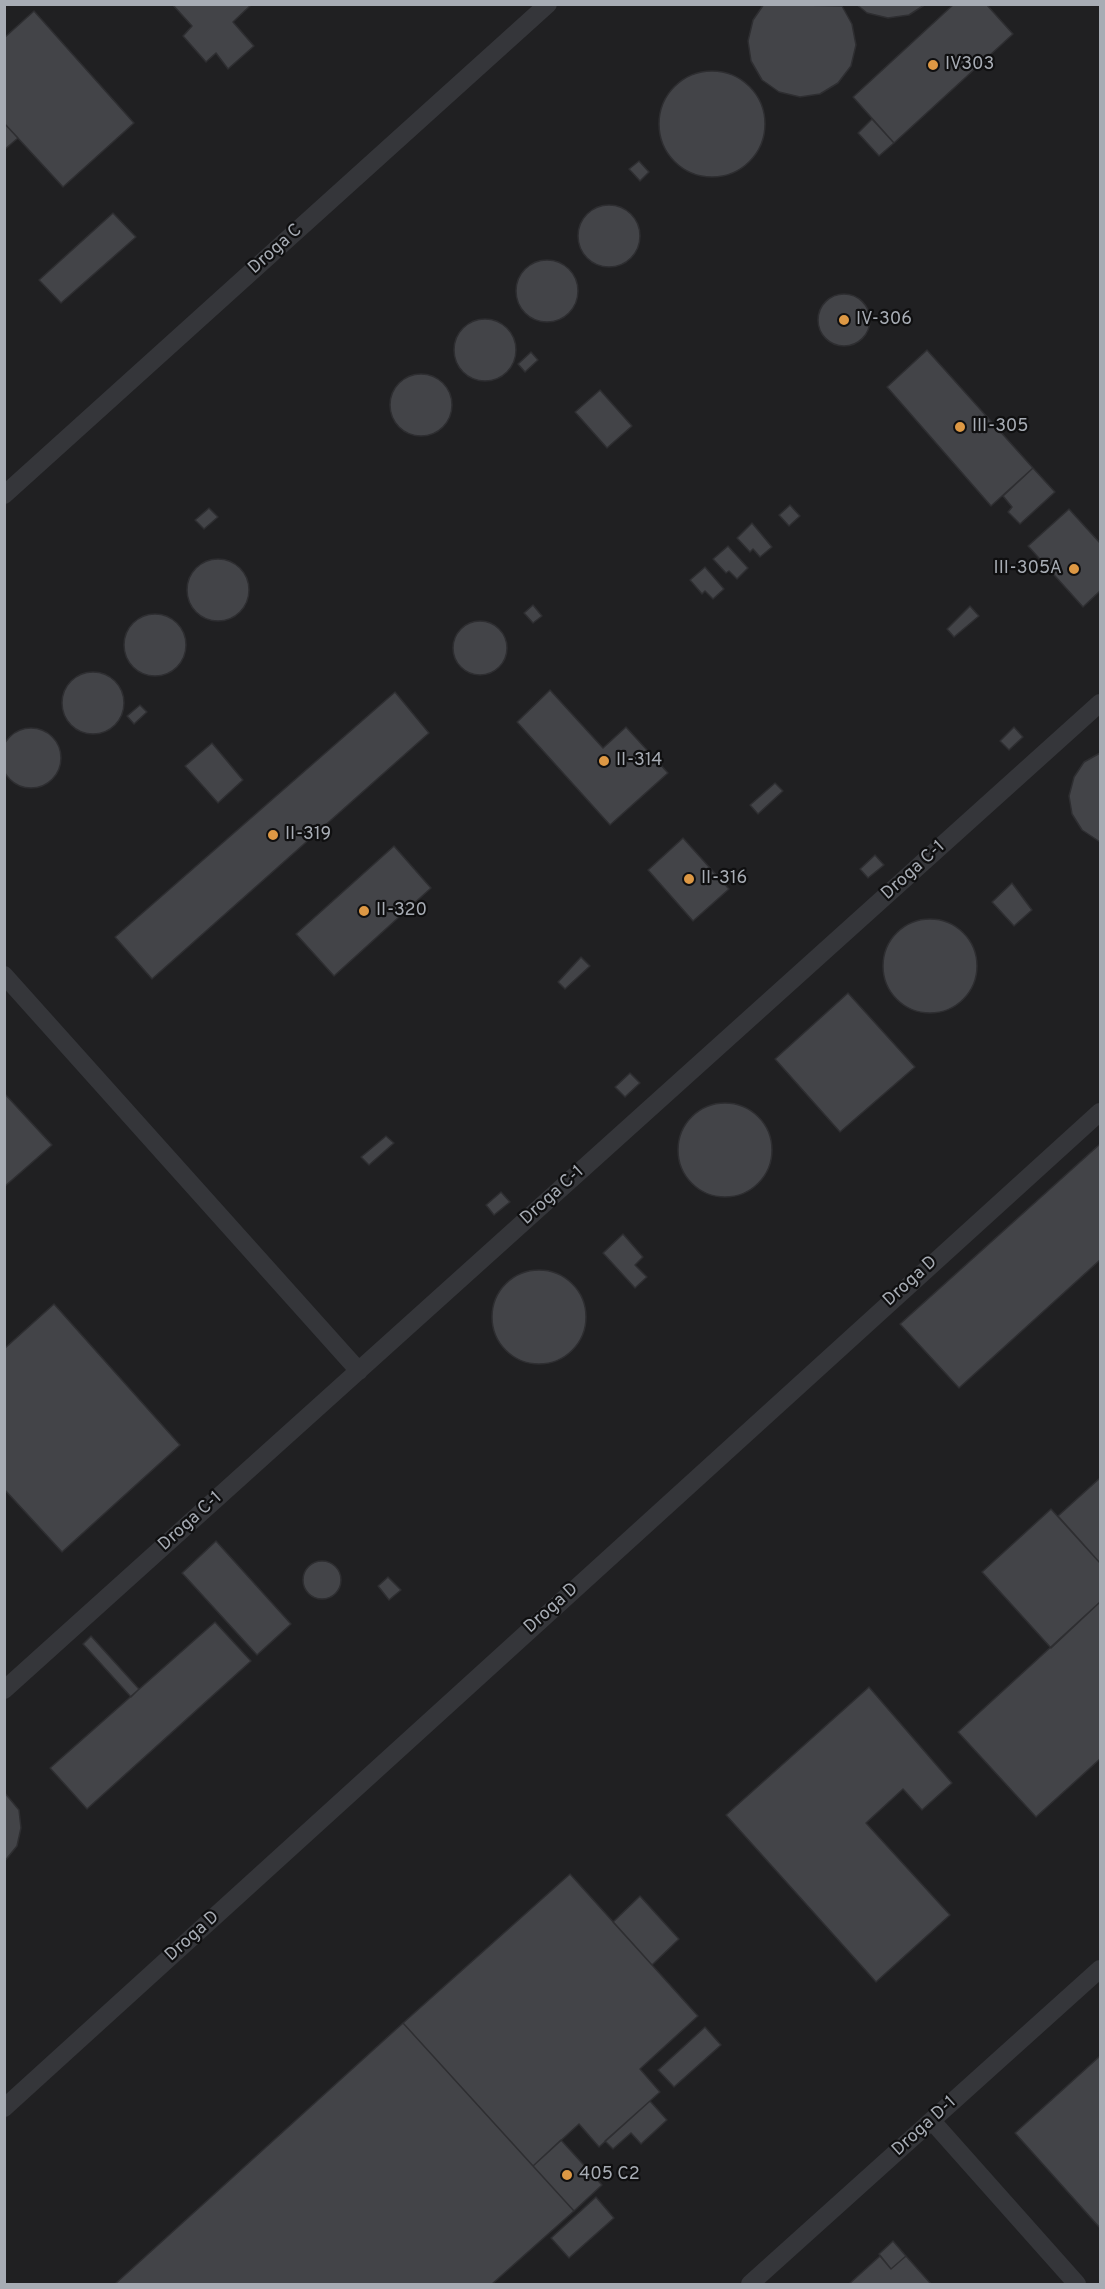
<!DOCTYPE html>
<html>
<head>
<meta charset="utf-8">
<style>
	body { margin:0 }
	#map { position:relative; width:1105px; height:2289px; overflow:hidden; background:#141415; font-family:Overpass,sans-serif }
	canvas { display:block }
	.frame { position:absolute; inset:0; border:6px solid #a7acb4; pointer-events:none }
</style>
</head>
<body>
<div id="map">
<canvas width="1105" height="2289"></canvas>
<div class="frame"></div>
</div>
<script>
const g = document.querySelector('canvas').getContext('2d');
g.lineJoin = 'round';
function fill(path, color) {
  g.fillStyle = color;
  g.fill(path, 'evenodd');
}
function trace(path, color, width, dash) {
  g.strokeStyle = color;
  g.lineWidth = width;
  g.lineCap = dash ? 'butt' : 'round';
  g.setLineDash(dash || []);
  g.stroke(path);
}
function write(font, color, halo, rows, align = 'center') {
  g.font = font + ' Overpass,sans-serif';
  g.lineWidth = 4.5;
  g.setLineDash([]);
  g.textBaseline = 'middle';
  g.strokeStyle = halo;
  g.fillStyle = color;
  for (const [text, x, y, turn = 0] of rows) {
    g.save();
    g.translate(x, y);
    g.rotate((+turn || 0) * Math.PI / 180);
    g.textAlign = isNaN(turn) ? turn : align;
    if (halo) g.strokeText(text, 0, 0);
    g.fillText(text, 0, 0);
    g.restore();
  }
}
fill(new Path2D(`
	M5,5H1100V2284H5Z`), '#202022');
const building = new Path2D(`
	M172,4H252L233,22L254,46L228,69L216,53L206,62L183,36L192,26Z
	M764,4L842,6L852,24L856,45L851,66L838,83L820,94L800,97L779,92L762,80L751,61L748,41L753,20Z
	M856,4H926L909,15L888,18L867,13Z
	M954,4H986L1013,34L894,143L853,97Z
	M34,11L134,123L63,187L4,123V38Z
	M659 124a53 53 0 1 1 106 0a53 53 0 1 1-106 0Z
	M872,119L894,143L879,156L858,133Z
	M4,123L18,138L4,150Z
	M639,161L649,172L640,181L629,169Z
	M578 236a31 31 0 1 1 62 0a31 31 0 1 1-62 0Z
	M113,213L136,237L61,303L39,280Z
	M516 291a31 31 0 1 1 62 0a31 31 0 1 1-62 0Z
	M818 320a26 26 0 1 1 52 0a26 26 0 1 1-52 0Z
	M454 350a31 31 0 1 1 62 0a31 31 0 1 1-62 0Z
	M927,350L1033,468L991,506L887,387Z
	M531,352L538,360L525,372L518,364Z
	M390 405a31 31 0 1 1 62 0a31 31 0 1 1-62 0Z
	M600,390L632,426L607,448L575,412Z
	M1033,468L1055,492L1020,524L1008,512L1012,507L1003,496Z
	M790,505L800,516L789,526L779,515Z
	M209,508L218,517L204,529L195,520Z
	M1069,509L1100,543V591L1083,607L1028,546Z
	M752,523L772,547L760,557L753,549L750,552L737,538Z
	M728,546L748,568L737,579L729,571L726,573L713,559Z
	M187 590a31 31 0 1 1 62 0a31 31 0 1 1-62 0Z
	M705,567L724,589L713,599L705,591L702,594L690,580Z
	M533,605L542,616L533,623L524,613Z
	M970,606L979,616L954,637L947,629Z
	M124 645a31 31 0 1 1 62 0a31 31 0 1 1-62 0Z
	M453 648a27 27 0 1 1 54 0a27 27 0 1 1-54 0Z
	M62 703a31 31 0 1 1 62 0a31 31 0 1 1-62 0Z
	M550,690L603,748L626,727L668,773L610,825L517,722Z
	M395,692L429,733L152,979L115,937Z
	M140,705L147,712L134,724L127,716Z
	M1014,727L1023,737L1009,750L1000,741Z
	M1 758a30 30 0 1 1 60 0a30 30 0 1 1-60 0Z
	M212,743L243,780L218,803L185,766Z
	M1100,753V752V842L1082,830L1072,814L1069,796L1074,777L1084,762Z
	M775,783L783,791L758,814L750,805Z
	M683,838L729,889L693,921L648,870Z
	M394,846L431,888L334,976L296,934Z
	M875,855L884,865L868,878L860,869Z
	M1012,883L1032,910L1014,926L992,902Z
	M883 966a47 47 0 1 1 94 0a47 47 0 1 1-94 0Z
	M581,957L590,966L565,989L558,982Z
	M848,993L915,1067L840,1132L775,1059Z
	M630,1073L640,1083L625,1097L615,1087Z
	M4,1093L52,1145L4,1187Z
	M678 1150a47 47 0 1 1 94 0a47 47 0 1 1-94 0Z
	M386,1136L394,1143L369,1165L361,1157Z
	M1100,1144V1260L959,1388L900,1324Z
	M501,1192L510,1202L494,1215L486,1205Z
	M623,1234L643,1257L635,1265L647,1277L635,1288L603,1253Z
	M492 1317a47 47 0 1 1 94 0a47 47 0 1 1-94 0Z
	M54,1304L180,1445L62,1552L4,1489V1349Z
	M1100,1478V1563L1058,1516Z
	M1051,1509L1100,1563V1602L1051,1648L982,1572Z
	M216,1541L291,1624L257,1655L182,1573Z
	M303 1580a19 19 0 1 1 38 0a19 19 0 1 1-38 0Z
	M388,1577L401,1590L389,1600L378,1586Z
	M1100,1602V1759L1036,1817L958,1732Z
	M215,1622L251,1661L87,1809L50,1768Z
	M91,1636L139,1689L131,1697L83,1644Z
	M869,1687L952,1783L922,1810L903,1789L866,1823L950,1915L876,1982L726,1815Z
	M4,1792L19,1810L21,1828L17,1846L4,1862Z
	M570,1874L698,2016L640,2069L660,2092L650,2101L599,2147L579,2124L533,2166L403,2023Z
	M640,1896L679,1939L652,1965L613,1922Z
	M403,2023L574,2211L492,2284H115Z
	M705,2027L721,2045L674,2087L658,2070Z
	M1100,2056V2228L1015,2133Z
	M650,2101L667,2120L641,2144L631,2133L613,2149L605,2141Z
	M561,2140L602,2185L574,2211L533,2166Z
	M596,2197L614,2218L569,2258L551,2238Z
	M893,2241L906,2256L891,2269L879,2254Z
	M880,2256L891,2269L906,2256L931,2284H849Z`);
fill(building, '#434448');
trace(building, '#2e2e31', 1.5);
trace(new Path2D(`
	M4,495L548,4
	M4,975L359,1371
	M4,1690L1100,703
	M4,2108L1100,1112
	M932,2121L1077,2284
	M750,2284L1100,1969`), '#35363a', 18);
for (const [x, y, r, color] of [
	[933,65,6,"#dd9844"],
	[844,320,6,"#dd9844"],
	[960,427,6,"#dd9844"],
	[1074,569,6,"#dd9844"],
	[604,761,6,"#dd9844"],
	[273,835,6,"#dd9844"],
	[689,879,6,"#dd9844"],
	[364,911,6,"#dd9844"],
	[567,2175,6,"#dd9844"]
]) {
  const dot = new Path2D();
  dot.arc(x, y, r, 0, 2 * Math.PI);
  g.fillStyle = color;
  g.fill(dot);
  trace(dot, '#0f0f10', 2);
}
write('18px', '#a7acb4', '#0f0f10', [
	["IV303",945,65],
	["IV-306",856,320],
	["III-305",972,427],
	["III-305A",1062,569,"right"],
	["II-314",616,761],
	["II-319",285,835],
	["II-316",701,879],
	["II-320",376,911],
	["405 C2",579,2175]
], 'left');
write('18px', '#a7acb4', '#0f0f10', [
	["Droga C",276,250,-42],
	["Droga C-1",914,871,-42],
	["Droga C-1",553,1196,-42],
	["Droga D",911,1282,-42],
	["Droga C-1",191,1522,-42],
	["Droga D",552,1609,-42],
	["Droga D",193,1937,-42],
	["Droga D-1",925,2127,-42]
]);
</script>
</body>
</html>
